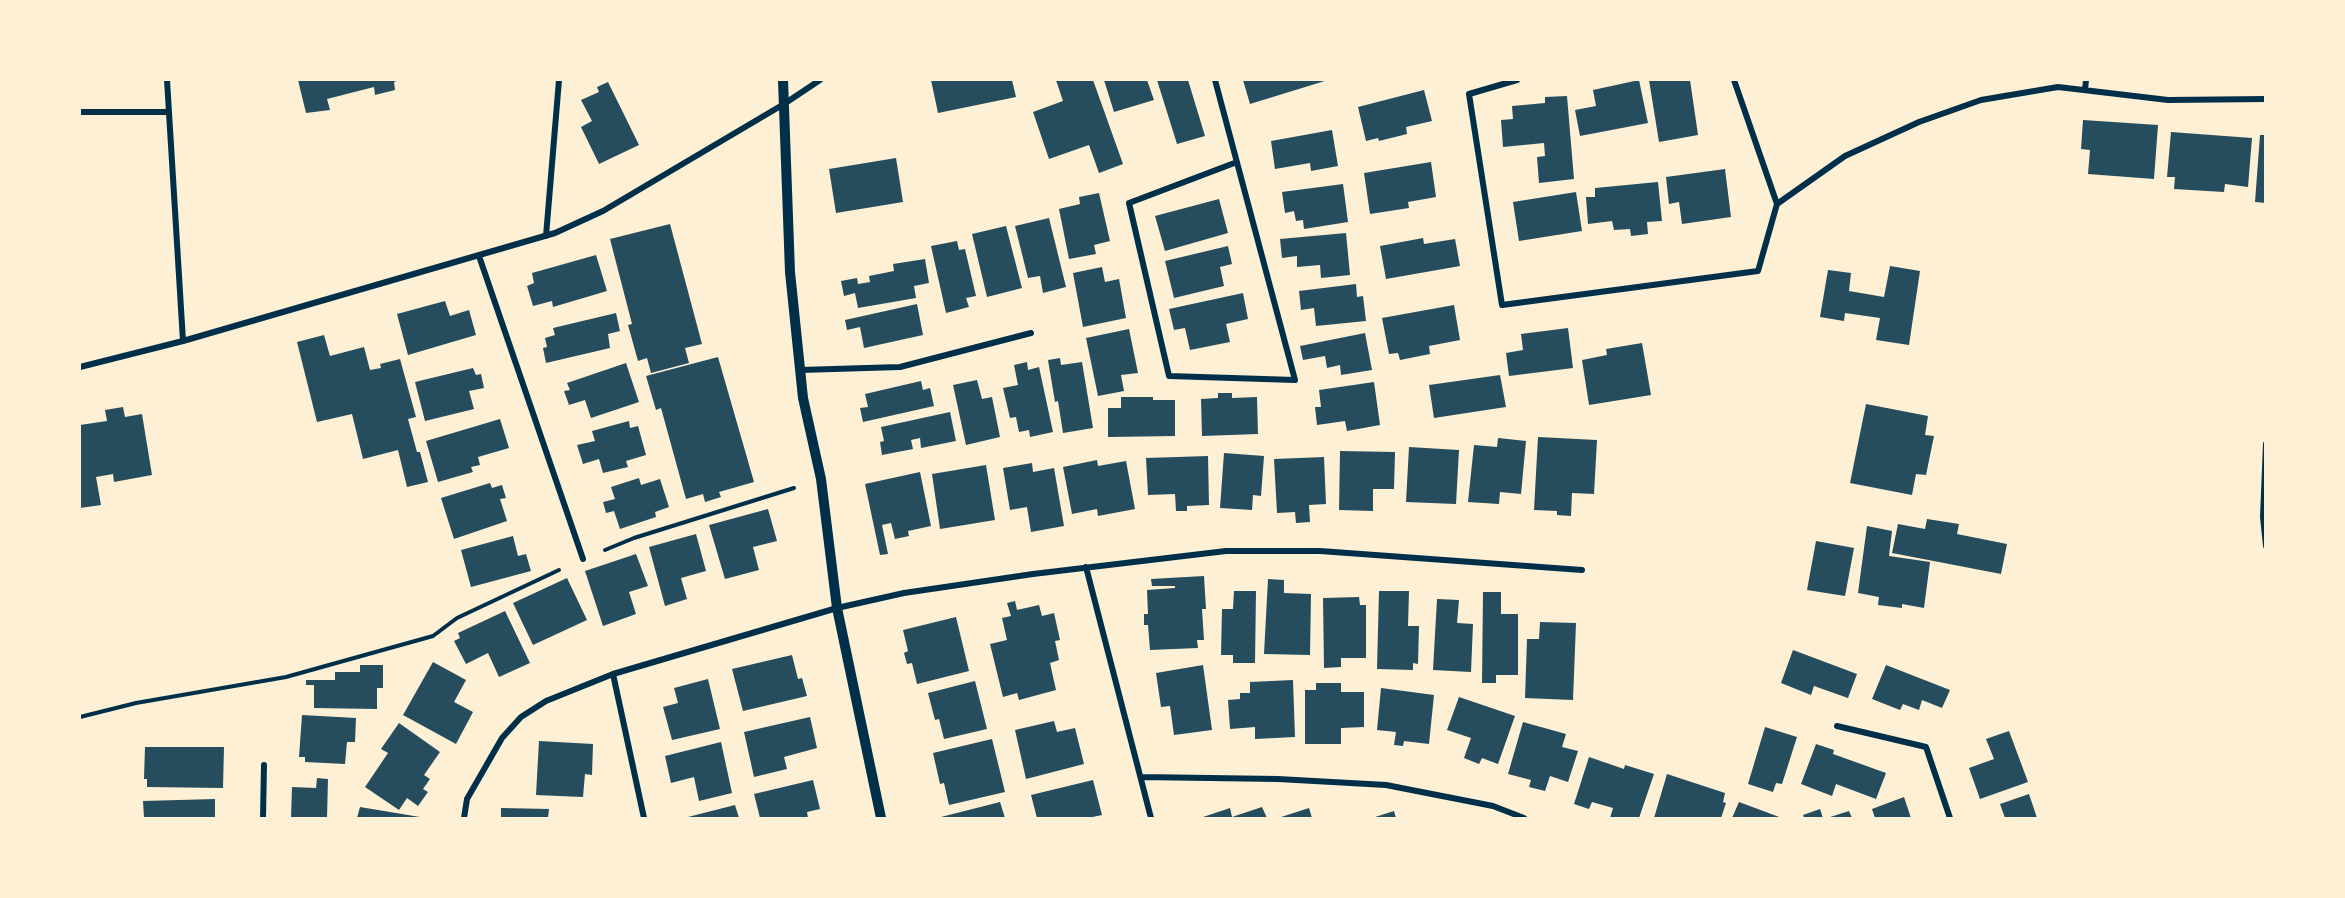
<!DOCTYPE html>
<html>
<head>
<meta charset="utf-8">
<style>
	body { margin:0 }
	#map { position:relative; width:2345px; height:898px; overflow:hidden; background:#fdf0d5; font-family:"Source Sans 3",sans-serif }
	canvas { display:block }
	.frame { position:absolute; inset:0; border:81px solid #fdf0d5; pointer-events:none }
</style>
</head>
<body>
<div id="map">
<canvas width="2345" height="898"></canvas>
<div class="frame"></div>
</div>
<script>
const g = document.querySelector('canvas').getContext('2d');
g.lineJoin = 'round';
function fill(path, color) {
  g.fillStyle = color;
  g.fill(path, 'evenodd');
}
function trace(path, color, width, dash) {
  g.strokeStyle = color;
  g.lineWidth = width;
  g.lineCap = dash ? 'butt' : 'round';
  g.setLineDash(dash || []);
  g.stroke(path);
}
fill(new Path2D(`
	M298,80H400L394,82L395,90L375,95L374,87L327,99L330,110L306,113Z
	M931,80H1012L1016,97L938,113Z
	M1056,80H1093L1123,164L1099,173L1089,145L1049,159L1033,112L1063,101Z
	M1104,80H1147L1154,100L1114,112Z
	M1157,80H1188L1205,136L1177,144Z
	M1243,80H1328L1250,104Z
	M1639,80L1648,123L1580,136L1575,110L1596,106L1593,90Z
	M1649,80H1690L1698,135L1659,142Z
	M608,82L639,145L599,164L581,127L592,121L581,100L599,92L597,87Z
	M1424,90L1432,121L1406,127L1407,134L1379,141L1378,138L1366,141L1358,107Z
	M1567,96L1574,179L1539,183L1537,157L1545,156L1544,143L1503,147L1501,120L1513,119L1512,106L1545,103V97Z
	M2083,120L2158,125L2154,179L2088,174L2090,150L2081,149Z
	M1332,130L1338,166L1311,171L1310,163L1275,169L1271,141Z
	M2171,132L2252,138L2248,187L2225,184L2224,192L2174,189L2175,177H2167Z
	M2260,135H2266V203L2255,202Z
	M896,158L903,202L836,213L829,169Z
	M1431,162L1436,197L1408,202L1409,208L1370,214L1364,173Z
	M1725,169L1731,217L1682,224L1679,202L1669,204L1666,177Z
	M1658,182L1662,221L1647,222L1648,234L1631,236L1630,229L1614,230L1612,221L1588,224L1586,197H1595V188Z
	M1343,184L1348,222L1304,229L1303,220L1296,221L1294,211L1285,213L1282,192Z
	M1576,192L1582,231L1519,241L1513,202Z
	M1099,193L1110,241L1094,245L1096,254L1069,259L1059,209L1080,204L1079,197Z
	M1219,199L1228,233L1165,251L1155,216Z
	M1049,218L1066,287L1043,293L1040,276L1028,278L1015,226Z
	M670,224L702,344L685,348L689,363L651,373L647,358L638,361L628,325L632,324L610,239Z
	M1006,226L1022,288L987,297L972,234Z
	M1346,233L1350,275L1321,278L1320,265L1297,267V256L1282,258L1280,239Z
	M1423,238L1424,244L1455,239L1460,266L1386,279L1380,246Z
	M957,241L959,250L965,249L976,296L966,298L969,307L946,313L931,246Z
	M1228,246L1232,264L1220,267L1224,286L1174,298L1165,261Z
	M596,255L607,291L553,307L552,301L533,306L527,286L534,283L532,273Z
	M925,259L929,283L914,286L916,298L858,308L855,293L844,296L841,281L857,278L858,284L870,282L869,276L894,271L893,264Z
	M1890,266L1920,271L1909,345L1876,340L1880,318L1845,313L1844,321L1820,317L1828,270L1851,273L1849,291L1884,297Z
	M1102,267L1105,282L1119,279L1126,318L1083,327L1073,273Z
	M1356,284L1357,297L1363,296L1366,321L1316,326L1314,308L1301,310L1299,291Z
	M1243,293L1248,319L1226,324L1230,342L1190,350L1185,328L1174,330L1169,309Z
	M445,301L450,316L469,310L476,335L408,355L397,314Z
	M917,304L923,335L864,348L860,327L847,330L845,320Z
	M1454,305L1460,340L1429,346L1430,354L1400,360L1398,353L1389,354L1382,318Z
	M616,313L620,331L608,334L610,348L546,363L543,348L547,347L545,338L555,335L553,328Z
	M1568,328L1573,368L1509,376L1506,353L1523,350L1521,334Z
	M1129,329L1138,373L1121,375L1124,391L1098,396L1086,338Z
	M1365,333L1372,370L1341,375L1340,365L1327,368L1325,356L1303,360L1300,346Z
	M324,335L330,356L364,347L370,370L381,368L380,364L400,359L416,417L408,419L417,452H420L428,482L407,487L398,450L363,459L352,414L317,422L297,342Z
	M1642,343L1651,395L1589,405L1582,360L1607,355L1606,349Z
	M718,357L754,482L719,492L721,497L705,502L703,494L686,499L661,408L656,410L646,376Z
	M1060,358L1061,365L1082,362L1093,428L1063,433L1058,401L1055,402L1048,360Z
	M1027,362L1028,370L1039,367L1053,432L1030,437L1029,430L1019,432L1016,417L1010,418L1003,388L1018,385L1014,365Z
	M626,363L639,402L591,418L585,400L569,405L564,391L570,390L567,383Z
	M473,368L476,375L481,374L484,388L469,391L474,409L425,421L415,382Z
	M1500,375L1506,407L1434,418L1429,385Z
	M977,380L982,399L992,397L1000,437L966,445L953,385Z
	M921,381L923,390L930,388L934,406L863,422L860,408L868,407L865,394Z
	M1374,382L1380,425L1347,431L1345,421L1317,425L1315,407H1321L1319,390Z
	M1218,393H1232V398L1257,397L1258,434L1202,436L1201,399L1218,398Z
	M1121,397H1153V400H1175V436L1108,437V408H1121Z
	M1866,404L1928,416L1925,435L1934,436L1926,475L1916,474L1912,495L1850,483Z
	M123,407L125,417L142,414L152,475L114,482L113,474L96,477L101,505L80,508V425L107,421L105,410Z
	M950,412L956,441L921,448L920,438L911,440L913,449L882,455L880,442L884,441L881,427Z
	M500,419L509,448L478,457L480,465L471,467L473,472L438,482L426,441Z
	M629,421L630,428L638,426L646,455L626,461L628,467L603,473L599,459L583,464L577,445L595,441L592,431Z
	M1538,437L1597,440L1594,494L1572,493L1571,516L1557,515V511L1534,510Z
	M1498,438L1526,441L1521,494L1500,492L1499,504L1468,502L1474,445L1497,447Z
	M1409,447L1459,450L1456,504L1406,502Z
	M1340,451L1395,452L1394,489H1373V511L1339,510Z
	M1224,453L1264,456L1261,496L1253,495L1252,510L1220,508Z
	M1208,456L1209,505L1187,506V511H1176L1175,494L1148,495L1146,458Z
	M1324,457L1326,504L1309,505L1310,522L1296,523L1295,512L1277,513L1274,459Z
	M1097,460L1098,466L1126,461L1135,509L1098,516L1097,509L1072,514L1063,467Z
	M1032,463L1033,472L1054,468L1064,526L1031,532L1027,507L1010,510L1003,468Z
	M986,465L995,520L940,529L932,474Z
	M920,472L931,526L908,531L909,536L895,539L891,523L882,525L888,554L880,555L865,484Z
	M639,478L641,485L660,479L669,507L655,512L656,517L620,529L614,511L606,513L603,502L615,499L611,487Z
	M490,483L492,488L502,485L506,498L500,499L507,521L454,539L441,498Z
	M768,509L777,541L753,547L759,570L725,579L709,525Z
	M1927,519L1959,524L1957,534L2007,544L2001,574L1892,553L1898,524L1925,529Z
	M1867,526L1892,531L1889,556L1930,562L1924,608L1902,604V608L1878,605L1879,597L1858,593Z
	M696,534L706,571L681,578L687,599L665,606L649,547Z
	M513,536L518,556L526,554L531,571L471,587L461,550Z
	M1816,541L1854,548L1845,596L1807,590Z
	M636,554L648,586L629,592L636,614L603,626L585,571Z
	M1204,576L1206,609H1202L1204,640H1197L1198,648L1150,650L1148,625H1144V614H1148L1147,590L1175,588V586H1152L1151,579Z
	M567,578L587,620L533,645L513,603Z
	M1268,579L1284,580V593L1311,594L1310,655L1264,654Z
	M1234,591H1256L1255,663H1233V655H1221L1222,609H1233Z
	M1379,591H1409L1408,626H1419L1418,664L1413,663V670L1377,669Z
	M1483,592H1501V614H1518V675H1496V683H1482Z
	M1359,597L1360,605H1366V658H1341V667L1324,668L1323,598Z
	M1437,599L1459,600L1457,623L1473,624L1471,672L1433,670Z
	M1015,601L1017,610L1039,605L1042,616L1054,613L1060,640L1055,641L1059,660L1050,663L1056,690L1019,700L1017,693L1003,697L990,644L1007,640L1002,618L1011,616L1007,603Z
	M505,611L530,663L499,677L488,653L466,664L454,641L460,638L458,633Z
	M956,617L969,671L917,684L912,663L907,664L904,653L908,651L903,630Z
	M1540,622L1576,623L1573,700L1525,698L1527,639H1539Z
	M1793,650L1857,674L1848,698L1814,686L1811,695L1781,683Z
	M792,655L798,679L802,678L807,696L743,711L732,669Z
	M433,662L466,680L454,702L473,712L456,744L403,715Z
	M360,665H383V688H377V709L314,708V685H306V680H335V672H360Z
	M1203,665L1212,730L1174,735L1170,706L1161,707L1156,673Z
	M1886,665L1950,690L1942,708L1922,700L1919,710L1903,704L1900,710L1872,699Z
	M708,679L720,729L672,740L663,707L678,703L674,688Z
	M1293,680L1295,737L1255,739V727L1230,729L1228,700L1240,699V693H1250V682Z
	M975,681L987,729L944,739L939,719L935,720L928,693Z
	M1316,683H1341V692H1364V727L1341,728V744H1305V690H1316Z
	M1381,688L1434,695L1429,744L1404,741L1403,746L1394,745L1396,732L1377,730Z
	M1459,697L1515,716L1498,764L1482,758L1479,764L1464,758L1471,738L1447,730Z
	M302,715L356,718L355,742H347L345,764L305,762V757H299Z
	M810,717L817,748L784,757L787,769L754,777L744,732Z
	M1054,721L1057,732L1075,728L1084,764L1026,779L1015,730Z
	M1523,722L1566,734L1562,747L1578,751L1568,782L1550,776L1545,791L1529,787L1531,780L1508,774Z
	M399,723L440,752L424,775L430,779L423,789L428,792L418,806L407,798L399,810L365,787L388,753L381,749Z
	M1765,727L1797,737L1782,784L1776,783L1773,792L1748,784Z
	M2009,731L2028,782L1980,799L1969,768L1994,759L1986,739Z
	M992,739L1005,792L949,805L944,783L940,784L933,753Z
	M539,741L593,744L592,775L585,774L583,797L536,795Z
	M721,742L732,793L699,801L694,777L671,783L665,756Z
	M1816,744L1834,750L1833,754L1886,773L1876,799L1836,784L1832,796L1801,784Z
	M145,747H224L223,788L147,787V779H144Z
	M1589,757L1624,769L1625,765L1654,774L1639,818H1610L1613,808L1592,802L1589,809L1574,804Z
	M1667,774L1725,793L1723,802L1726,803L1721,818H1654Z
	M317,778L328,779L327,818H291L292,787L316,788Z
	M813,780L820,809L807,812L808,818H760L754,794Z
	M1093,780L1102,815L1088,818H1037L1031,795Z
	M2029,794L2037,818H2005L2000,804Z
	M1904,797L1911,818H1875L1872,809Z
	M215,799V818H144L143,801Z
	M1000,802L1005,818H937Z
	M1739,802L1782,818H1732Z
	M735,805L739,818H684Z
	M360,807L420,817V818H357Z
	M1262,807L1267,818H1204L1203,817L1230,808L1232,817Z
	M501,808L549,809L548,818H501Z
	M1309,808L1312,818H1278Z
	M1820,809L1823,818H1804L1803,815Z
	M1394,811L1396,818H1372Z
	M1849,811L1852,818H1827Z`), '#264d5e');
trace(new Path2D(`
	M605,550L634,538L794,488
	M80,717L136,703L286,677L433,636L457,618L559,570`), '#003049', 4);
trace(new Path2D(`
	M167,80L183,341
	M1215,80L1295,380L1169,376L1129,203L1237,162
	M1517,80L1469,94L1502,305L1758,271L1777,204L1845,156L1919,122L1981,100L2058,87L2168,100L2266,99
	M1734,80L1777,204
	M2085,90L2086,80
	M80,112H169
	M546,236L559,80
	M479,256L583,559
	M80,367L183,341L555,233L603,211L784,104L820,80
	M800,370L900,367L1031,333
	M2266,444L2263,517L2266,546
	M1086,567L1151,818
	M613,674L644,818
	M1837,726L1926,747L1950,818
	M1141,777L1278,779L1386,785L1493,806L1524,818
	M263,818L264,765
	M464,818L467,799L502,738L521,717L546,701L613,674L837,608L904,593L1033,574L1226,551H1320L1582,570`), '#003049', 6);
trace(new Path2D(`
	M783,80L790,272L803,398L821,479L837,608L881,818`), '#003049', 10);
</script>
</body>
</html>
